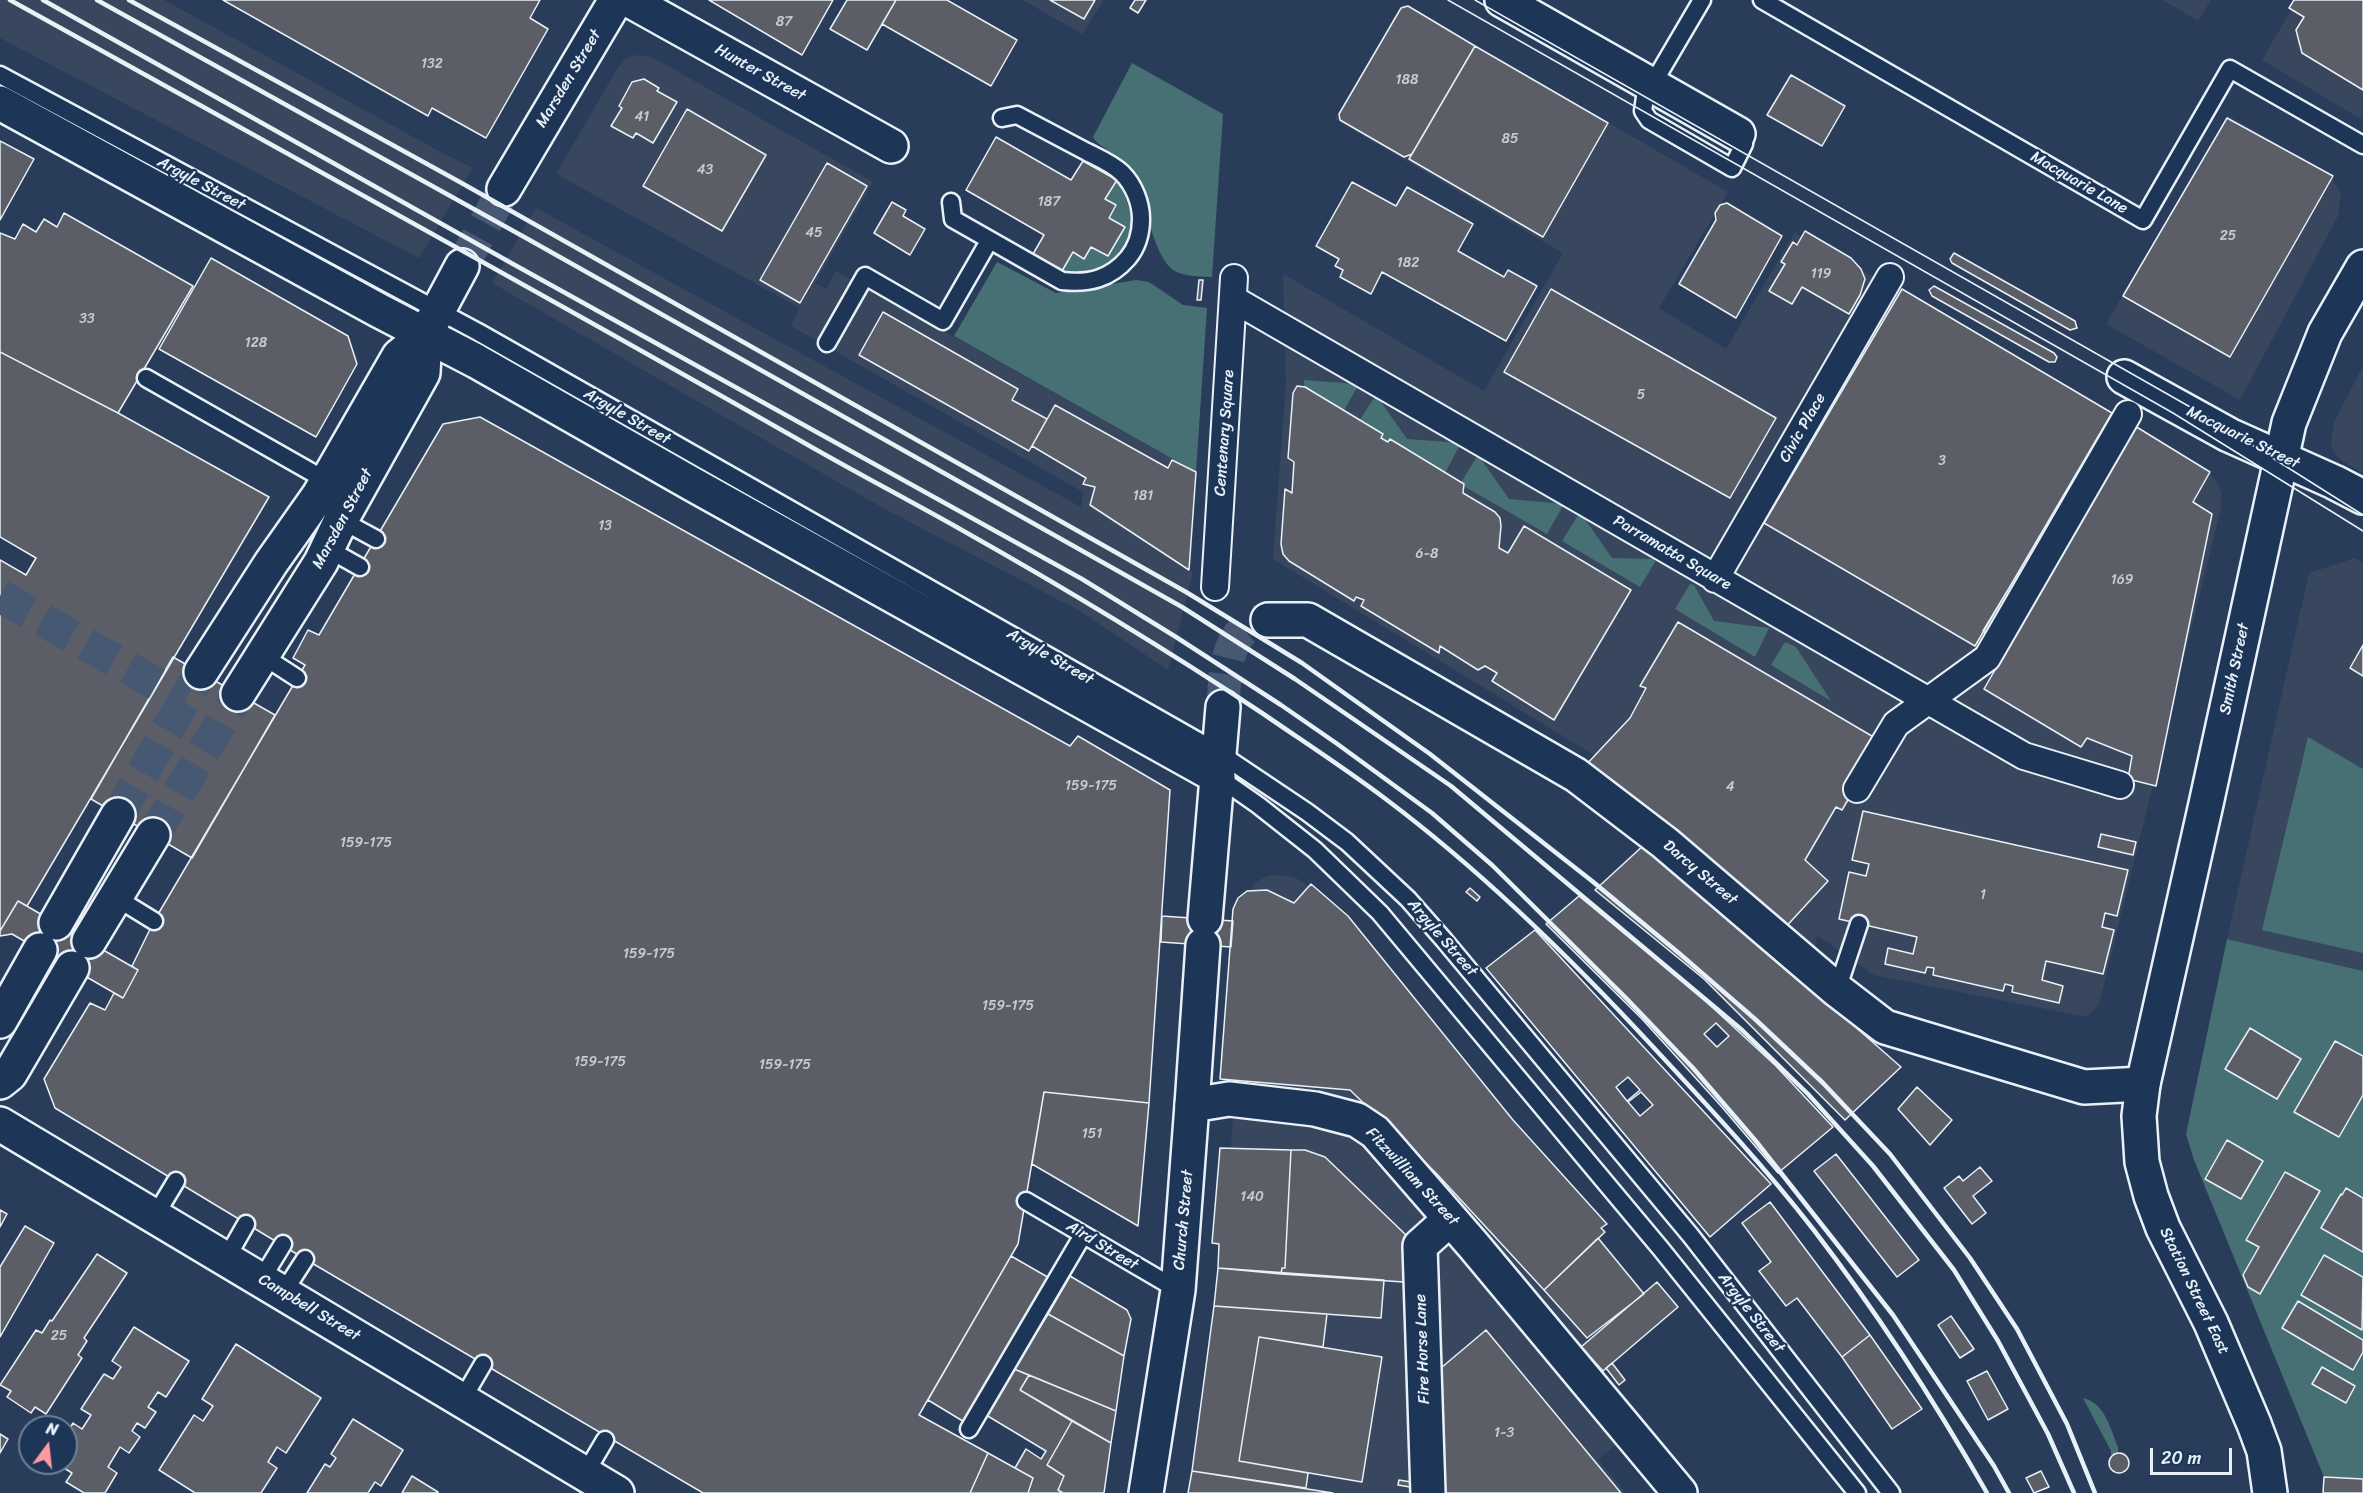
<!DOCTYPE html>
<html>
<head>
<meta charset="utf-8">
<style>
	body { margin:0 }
	#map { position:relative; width:2363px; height:1493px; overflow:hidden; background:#293d5a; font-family:Sriracha,sans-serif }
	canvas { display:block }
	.north { position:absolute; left:18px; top:1415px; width:60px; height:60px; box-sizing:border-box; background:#1d3557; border:2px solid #6e8097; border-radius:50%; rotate:15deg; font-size:16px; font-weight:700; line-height:24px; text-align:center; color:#e8f1f8 }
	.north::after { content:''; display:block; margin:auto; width:21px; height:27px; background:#ff9aa2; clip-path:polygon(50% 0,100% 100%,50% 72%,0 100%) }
	.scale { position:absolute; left:2150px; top:1448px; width:82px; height:27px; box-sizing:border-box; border:3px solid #e8f1f8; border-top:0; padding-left:8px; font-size:18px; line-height:21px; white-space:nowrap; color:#e8f1f8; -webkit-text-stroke:4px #1d3557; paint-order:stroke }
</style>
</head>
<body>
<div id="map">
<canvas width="2363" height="1493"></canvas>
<div class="north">N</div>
<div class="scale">20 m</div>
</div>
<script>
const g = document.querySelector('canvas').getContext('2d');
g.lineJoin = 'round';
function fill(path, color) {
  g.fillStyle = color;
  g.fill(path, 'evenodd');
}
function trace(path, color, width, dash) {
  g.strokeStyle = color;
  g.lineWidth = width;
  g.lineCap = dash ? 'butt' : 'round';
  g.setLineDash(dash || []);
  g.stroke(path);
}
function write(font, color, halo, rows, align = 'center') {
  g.font = font + ' Sriracha,sans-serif';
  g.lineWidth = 4.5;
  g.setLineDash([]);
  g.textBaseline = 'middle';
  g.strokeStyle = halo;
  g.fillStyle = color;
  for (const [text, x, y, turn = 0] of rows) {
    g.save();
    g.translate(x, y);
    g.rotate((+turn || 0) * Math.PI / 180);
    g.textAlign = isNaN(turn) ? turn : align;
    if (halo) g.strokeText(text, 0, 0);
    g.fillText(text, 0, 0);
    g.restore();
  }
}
fill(new Path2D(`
	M0,0H164L437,150L473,168L419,258L0,38Z
	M1023,0H1104L1082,34Z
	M2163,0H2211L2198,21Z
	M2297,0H2363V120L2262,60Z
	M1403,4L1728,192L1659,308L1726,349L1795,232L2199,465L2216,480L2221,492V508L2099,1004L2087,1017L1874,975L1817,935L1815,946L1607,763L1273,559L1286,381L1283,274L1484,391L1563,253L1335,119Z
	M638,55L652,57L873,182L815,283L826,289L836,271L1196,472L1189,570L1193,573L1168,670L1080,611L883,508L492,283L536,208L1081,507L1083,492L791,326L800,308L556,174L617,69L626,58Z
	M2228,116L2328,173L2341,193L2338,216L2240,400L2106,324Z
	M2363,366V473L2344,462L2335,454L2331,445L2334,422Z
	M2355,558L2363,563V971L2227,939L2309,573Z
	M1282,875L1298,879L1311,888L1644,1291L1657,1282L1678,1307L1603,1370L1645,1420L1598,1460L1626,1493H1191L1218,1329L1249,891L1256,882L1268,876Z`), '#38475e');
fill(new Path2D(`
	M1132,63L1223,114L1212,277C1200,276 1185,277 1175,271C1151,257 1145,189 1128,166C1119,154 1099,148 1093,137Z
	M1117,180C1123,192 1130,205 1131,220C1136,262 1096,274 1062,271L1073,252L1084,259L1091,247L1108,256L1124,227L1109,218L1116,205L1105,199Z
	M997,262L1056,293L1136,280L1149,282L1183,305L1207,308L1196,472L954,336Z
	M1304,380L1356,384L1358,386L1344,410L1338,412L1305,395Z
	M1376,395L1407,439L1461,443L1444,475L1357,424Z
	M1478,455L1509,499L1564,504L1547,534L1460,484Z
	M1580,512L1612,558L1653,559L1655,562L1640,587L1562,541Z
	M1690,584L1694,585L1714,621L1769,628L1755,657L1675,609Z
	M1785,642L1796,647L1831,701L1771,665Z
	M2308,737L2363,769V953L2262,930Z
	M2227,939L2363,971V1479L2324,1477L2194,1160L2186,1134Z
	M2083,1398C2105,1403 2110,1428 2118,1447V1453L2111,1455V1451Z`), '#477074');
const building = new Path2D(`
	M223,0H540L530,18L548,29L486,138L432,108L428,116Z
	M709,0H833L802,55Z
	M847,0H896L867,50L830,29Z
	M896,0H947L1017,40L991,86L882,24Z
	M1050,0H1095L1084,19Z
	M1135,0H1146L1138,13L1130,8Z
	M2294,0H2363V90L2302,53L2296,30L2304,17L2289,8Z
	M1408,6L1475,46L1412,154L1404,157L1340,120L1339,114L1401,8Z
	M1475,46L1608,123L1543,237L1409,159Z
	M1791,75L1845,106L1822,146L1767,115Z
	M644,79L659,88L657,91L677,102L653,143L636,133L633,138L611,126L622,108L619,106L632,82Z
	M687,109L766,155L722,231L643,186Z
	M2227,118L2333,176L2230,357L2123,296Z
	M996,137L1071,180L1083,161L1117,180L1105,199L1116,205L1109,218L1125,227L1108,256L1091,247L1084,259L1073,252L1062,271L1033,254L1044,235L966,190Z
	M0,141L34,159L0,220Z
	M827,163L867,186L800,303L760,280Z
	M1352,182L1396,206L1407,187L1473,224L1458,251L1504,277L1508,270L1537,286L1506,341L1382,272L1371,294L1340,277L1343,270L1335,266L1339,259L1316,246Z
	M892,202L906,210L903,216L925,229L910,255L874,233Z
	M1727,203L1782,236L1736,318L1679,284L1716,220L1715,213L1720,205Z
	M64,213L193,286L118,413L0,352V233L15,239L23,224L36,232L44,219L57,227Z
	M1805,231L1851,258L1861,269L1865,279L1860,295L1849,314L1802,287L1792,304L1769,291L1785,264L1781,262L1793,242L1797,245Z
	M1954,253L2075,321L2077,328L2070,330L1952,263L1950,259Z
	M211,258L348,336L357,364L316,437L159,349Z
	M1199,280H1203L1201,300H1197Z
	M1934,286L2054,353L2057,357L2055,362H2049L1932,296L1929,290Z
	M1551,289L1776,418L1730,498L1504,372Z
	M1902,289L2112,413L1975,646L1764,523Z
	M883,312L1018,389L1012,400L1047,419L1029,451L859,355Z
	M0,352L118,413L269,497L27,906L18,901L0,931V560L26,575L36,558L0,537Z
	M1297,386L1305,387L1383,434L1381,438L1388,442L1390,439L1464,484L1463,493L1495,512L1500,518L1501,526L1499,548L1508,553L1524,526L1631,590L1554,720L1492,681L1497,673L1485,666L1478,670L1440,646L1439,653L1361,606L1364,600L1356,597L1354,601L1289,561L1283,554L1281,544L1285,489L1292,493L1294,462L1288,458L1293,393Z
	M1055,405L1168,468L1172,460L1196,472L1189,570L1090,505L1095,487L1083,484L1086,478L1032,446Z
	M480,417L1070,746L1078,736L1170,790L1149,1103L1044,1092L1018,1244L919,1415L988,1453L970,1493H703L305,1259L55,1108L44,1079L90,1003L105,1010L114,993L123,998L138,970L132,966L154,921L305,665L293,658L308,630L319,635L443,424Z
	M2108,420L2117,426L2070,506L2061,501Z
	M2135,426L2210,472L2193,502L2212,514L2156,786L2128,779L2132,756L2087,738L2081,747L1984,689Z
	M2020,570L2031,576L1994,637L1983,631Z
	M1678,622L1882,742L1842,810L1836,807L1805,860L1828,881L1771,943L1583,768L1630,718L1646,688L1640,686Z
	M2363,645V676L2350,668Z
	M173,657L275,715L192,858L91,799Z
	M1863,811L2128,870L2117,916L2105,913L2102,927L2114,930L2103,974L2046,961L2042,980L2063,986L2059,1003L2012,992L2013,986L2005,984L2003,991L1933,975L1934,968L1927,967L1925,973L1885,964L1888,948L1913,954L1917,937L1839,919L1849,872L1866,876L1869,864L1852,860Z
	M2101,834L2136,842L2133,855L2098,847Z
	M1646,843L1901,1067L1845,1120L1704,979L1595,890Z
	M1311,884L1348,916L1513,1120L1607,1224L1601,1228L1605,1232L1544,1290L1436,1173L1350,1090L1220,1079L1233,909L1238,898L1247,891L1267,890L1294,903Z
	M1470,888L1480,897L1477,901L1466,892Z
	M1579,896L1699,995L1776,1066L1833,1127L1778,1173L1721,1106L1642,1019L1546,924Z
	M18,901L138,970L123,998L12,934L0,936V931Z
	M1162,916L1233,921L1231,947L1161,942Z
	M1535,930L1771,1184L1710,1237L1486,968Z
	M1716,1023L1729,1036L1717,1047L1704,1034Z
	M2250,1028L2301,1059L2277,1099L2225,1069Z
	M2335,1041L2363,1056V1095L2339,1137L2294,1112Z
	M1628,1077L1640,1090L1627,1101L1616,1087Z
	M1917,1087L1952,1120L1930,1145L1898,1109Z
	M1044,1092L1149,1103L1138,1226L1032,1164Z
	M1641,1092L1653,1105L1640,1116L1628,1102Z
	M2227,1140L2263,1161L2241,1199L2205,1179Z
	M1220,1148L1291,1150L1285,1268H1282L1281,1274L1218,1268L1219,1244L1212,1243Z
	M1291,1150H1305L1325,1157L1406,1235L1404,1282L1281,1274L1282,1268H1285Z
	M1836,1154L1919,1260L1897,1277L1814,1171Z
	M1980,1167L1992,1181L1973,1196L1986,1213L1972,1224L1944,1188L1959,1176L1963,1181Z
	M2285,1172L2320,1191L2260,1294L2248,1287L2243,1275L2259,1247L2246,1240Z
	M2346,1188L2363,1198V1252L2321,1228L2341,1194L2342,1195Z
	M1770,1202L1870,1335L1842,1357L1797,1298L1786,1306L1759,1271L1771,1262L1742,1223Z
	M0,1210L7,1214L0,1227Z
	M25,1226L54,1243L0,1337V1267Z
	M1598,1238L1644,1294L1587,1338L1544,1290Z
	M97,1254L127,1273L84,1338L87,1341L78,1355L82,1358L46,1414L35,1407L31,1413L7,1397L11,1391L0,1385L36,1330L42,1333L50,1320L52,1321Z
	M2324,1255L2363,1277L2362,1330L2301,1295Z
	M1011,1256L1051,1279L966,1423L928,1400Z
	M1218,1268L1384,1280L1381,1318L1214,1306Z
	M1070,1276L1127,1310L1131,1319L1124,1356L1048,1314Z
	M1657,1282L1678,1307L1603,1371L1581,1347Z
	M2298,1301L2363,1340V1352L2353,1370L2282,1328Z
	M1214,1306L1327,1314L1323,1347L1259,1337L1239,1461L1308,1473L1306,1488L1192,1471Z
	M1048,1314L1124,1356L1116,1411L1014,1369Z
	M1951,1316L1974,1349L1960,1358L1938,1325Z
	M134,1327L189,1361L166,1397L158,1392L148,1407L156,1412L145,1428L137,1423L132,1431L140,1437L129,1453L120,1447L108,1467L117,1473L105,1493H84L66,1482L72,1473L56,1463H66V1435L73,1423L82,1429L91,1415L81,1409L104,1374L113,1379L121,1367L112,1361Z
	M1486,1330L1621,1493H1438L1435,1373Z
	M1870,1335L1922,1409L1892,1429L1842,1357Z
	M1259,1337L1382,1357L1362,1482L1239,1461Z
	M236,1344L321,1398L286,1453L277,1447L268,1462L277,1468L261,1493H195L159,1470L194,1415L203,1421L213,1406L202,1399Z
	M1612,1363L1625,1380L1619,1385L1606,1368Z
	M2322,1367L2355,1386L2346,1403L2312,1384Z
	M1014,1369L1029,1375L1020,1390L1072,1421L1047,1465L1064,1476L1058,1490L1063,1493H1028L1033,1478L1015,1468L1026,1449L1041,1459L1046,1451L986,1415Z
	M1987,1371L2008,1409L1988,1420L1967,1381Z
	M1029,1375L1116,1411L1111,1443L1020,1390Z
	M353,1419L403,1450L381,1486L375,1482L368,1493H307L325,1464L330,1467L336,1458L331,1454Z
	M1072,1421L1111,1443L1104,1493H1063L1058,1490L1064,1476L1047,1465Z
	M0,1434L8,1439L0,1453Z
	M988,1453L1033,1478L1028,1493H970Z
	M2109 1463a10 10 0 1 1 20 0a10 10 0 1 1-20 0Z
	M1192,1471L1333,1493H1188Z
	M2041,1471L2049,1487L2034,1493L2026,1478Z
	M412,1476L438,1492V1493H402Z
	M2324,1477L2363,1479V1493H2323Z
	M1399,1480L1411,1482L1410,1487L1398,1485Z`);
fill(building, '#5b5e66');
trace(building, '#e8f1f8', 1.5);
trace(new Path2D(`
	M1223,707C1225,674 1225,623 1268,620`), '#465872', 33, [33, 16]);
trace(new Path2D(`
	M462,266L504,189
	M0,596L185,700`), '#465872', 33, [33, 16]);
trace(new Path2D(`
	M118,815L201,672
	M153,835L238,694`), '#465872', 33, [33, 16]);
const service = new Path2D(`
	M1702,0L1645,97L1643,111L1649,120L1732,168L1744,144L1742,138L1738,134
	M1762,0L2143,220L2230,69L2363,145
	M0,75L478,332L1219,753L1307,812L1347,842L1408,899L1444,940L1691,1236L1891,1493
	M951,202L953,219L1062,281C1089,284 1110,279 1128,258C1137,247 1141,233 1141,219C1141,203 1134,185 1122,173C1113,164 1099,158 1087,152C1064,140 1040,127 1017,115L1002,118
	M827,343L865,276L943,321L989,241
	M146,378L327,481
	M341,520L376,539
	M328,549L360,567
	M263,656L297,678
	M1218,777L1258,805L1315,850L1380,913L1661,1249L1857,1493
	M115,897L154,921
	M1837,990L1859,924
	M1026,1201L1178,1290
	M155,1216L176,1181
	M226,1259L246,1224
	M261,1280L283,1244
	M283,1293L305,1259
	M462,1400L483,1364
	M969,1429L1083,1235
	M585,1474L605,1440`);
const pedestrian = new Path2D(`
	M1233,299L2024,756L2120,785
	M1715,579L1890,277
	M1215,587L1234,278
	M1857,789L1896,724L1987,658L2128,414`);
const minor = new Path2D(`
	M629,0L891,146
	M1502,0L1738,134
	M0,103L378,310L476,361L694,485L1218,777
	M2124,377L2229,435L2334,482L2363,497
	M1268,620H1308L1576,775L1665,843L1837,990L1885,1027L2084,1087L2143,1084
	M1205,919L1223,707
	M1192,1105L1203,945
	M1428,1493L1420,1246L1450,1219`);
const tertiary = new Path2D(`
	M504,189L616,0
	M425,335L462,266
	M1192,1105L1229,1099L1315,1109L1357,1120L1375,1132L1474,1246L1680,1493
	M1146,1493L1178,1290L1192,1105
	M2270,1493L2264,1451L2254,1424L2211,1323L2163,1228L2151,1196L2142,1162L2139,1116L2143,1084L2206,804L2289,423L2325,333L2363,267`);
const secondary = new Path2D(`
	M201,672L271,563L319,495L399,356L425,335
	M238,694L321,562L341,520L423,373L425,335
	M56,923L118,815
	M89,941L153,835
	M0,1021L40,950
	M0,1082L10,1074L72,968
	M0,1124L617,1493`);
trace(service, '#e8f1f8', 21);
trace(pedestrian, '#e8f1f8', 30);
trace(minor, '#e8f1f8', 38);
trace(tertiary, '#e8f1f8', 38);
trace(secondary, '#e8f1f8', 38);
trace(service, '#1d3557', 16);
trace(pedestrian, '#1d3557', 26);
trace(minor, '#1d3557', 33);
trace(tertiary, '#1d3557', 33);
trace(secondary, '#1d3557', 33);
trace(new Path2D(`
	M1448,0L2173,413L2363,531
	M1475,0L2206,416L2363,515`), '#e8f1f8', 1.5);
trace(new Path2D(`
	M10,0C272,145 534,289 794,437C849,469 905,498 960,529C1063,587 1164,648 1262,713C1304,742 1346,769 1387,800C1484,873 1572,959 1655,1049C1709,1107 1764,1166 1813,1229C1877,1312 1935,1402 1987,1493
	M43,0L513,264L1082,579L1176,637L1281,705L1336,743L1432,813L1492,865L1626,998L1693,1068L1755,1140L1893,1315L1994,1466L2009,1493
	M97,0L526,238L1182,607L1295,679L1451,786L1742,1030L1808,1094L1873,1166L1954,1270L1998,1341L2048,1434L2074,1493
	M129,0L458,181L1186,592L1302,663L1430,754L1592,881L1680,954L1755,1019L1823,1083L1890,1154L1970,1258L2017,1329L2067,1424L2095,1493`), '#e8f1f8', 4.5);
write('14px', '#c5ccd4', null, [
	["87",784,22],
	["132",432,64],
	["188",1407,80],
	["41",642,117],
	["85",1510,139],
	["43",705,170],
	["187",1049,202],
	["45",814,233],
	["25",2228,236],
	["182",1408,263],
	["119",1821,274],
	["33",87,319],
	["128",256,343],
	["5",1641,395],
	["3",1942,461],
	["181",1143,496],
	["13",605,526],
	["6-8",1427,554],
	["169",2122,580],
	["159-175",1091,786],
	["4",1730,787],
	["159-175",366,843],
	["1",1983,895],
	["159-175",649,954],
	["159-175",1008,1006],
	["159-175",600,1062],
	["159-175",785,1065],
	["151",1092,1134],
	["140",1252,1197],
	["25",59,1336],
	["1-3",1504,1433]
]);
write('16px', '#e8f1f8', '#1d3557', [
	["Hunter Street",760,73,29],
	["Marsden Street",569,79,-59],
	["Macquarie Lane",2079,183,30],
	["Argyle Street",201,184,28],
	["Argyle Street",627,417,30],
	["Civic Place",1803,428,-60],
	["Centenary Square",1225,433,-86],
	["Macquarie Street",2243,438,26],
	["Marsden Street",343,519,-62],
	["Parramatta Square",1672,553,30],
	["Argyle Street",1050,657,30],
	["Smith Street",2235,669,-78],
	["Darcy Street",1700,873,40],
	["Argyle Street",1442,938,49],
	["Fitzwilliam Street",1412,1177,47],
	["Church Street",1184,1220,-85],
	["Aird Street",1102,1246,31],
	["Station Street East",2194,1291,64],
	["Campbell Street",309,1308,31],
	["Argyle Street",1751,1313,52],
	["Fire Horse Lane",1423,1349,-92]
]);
</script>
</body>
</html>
